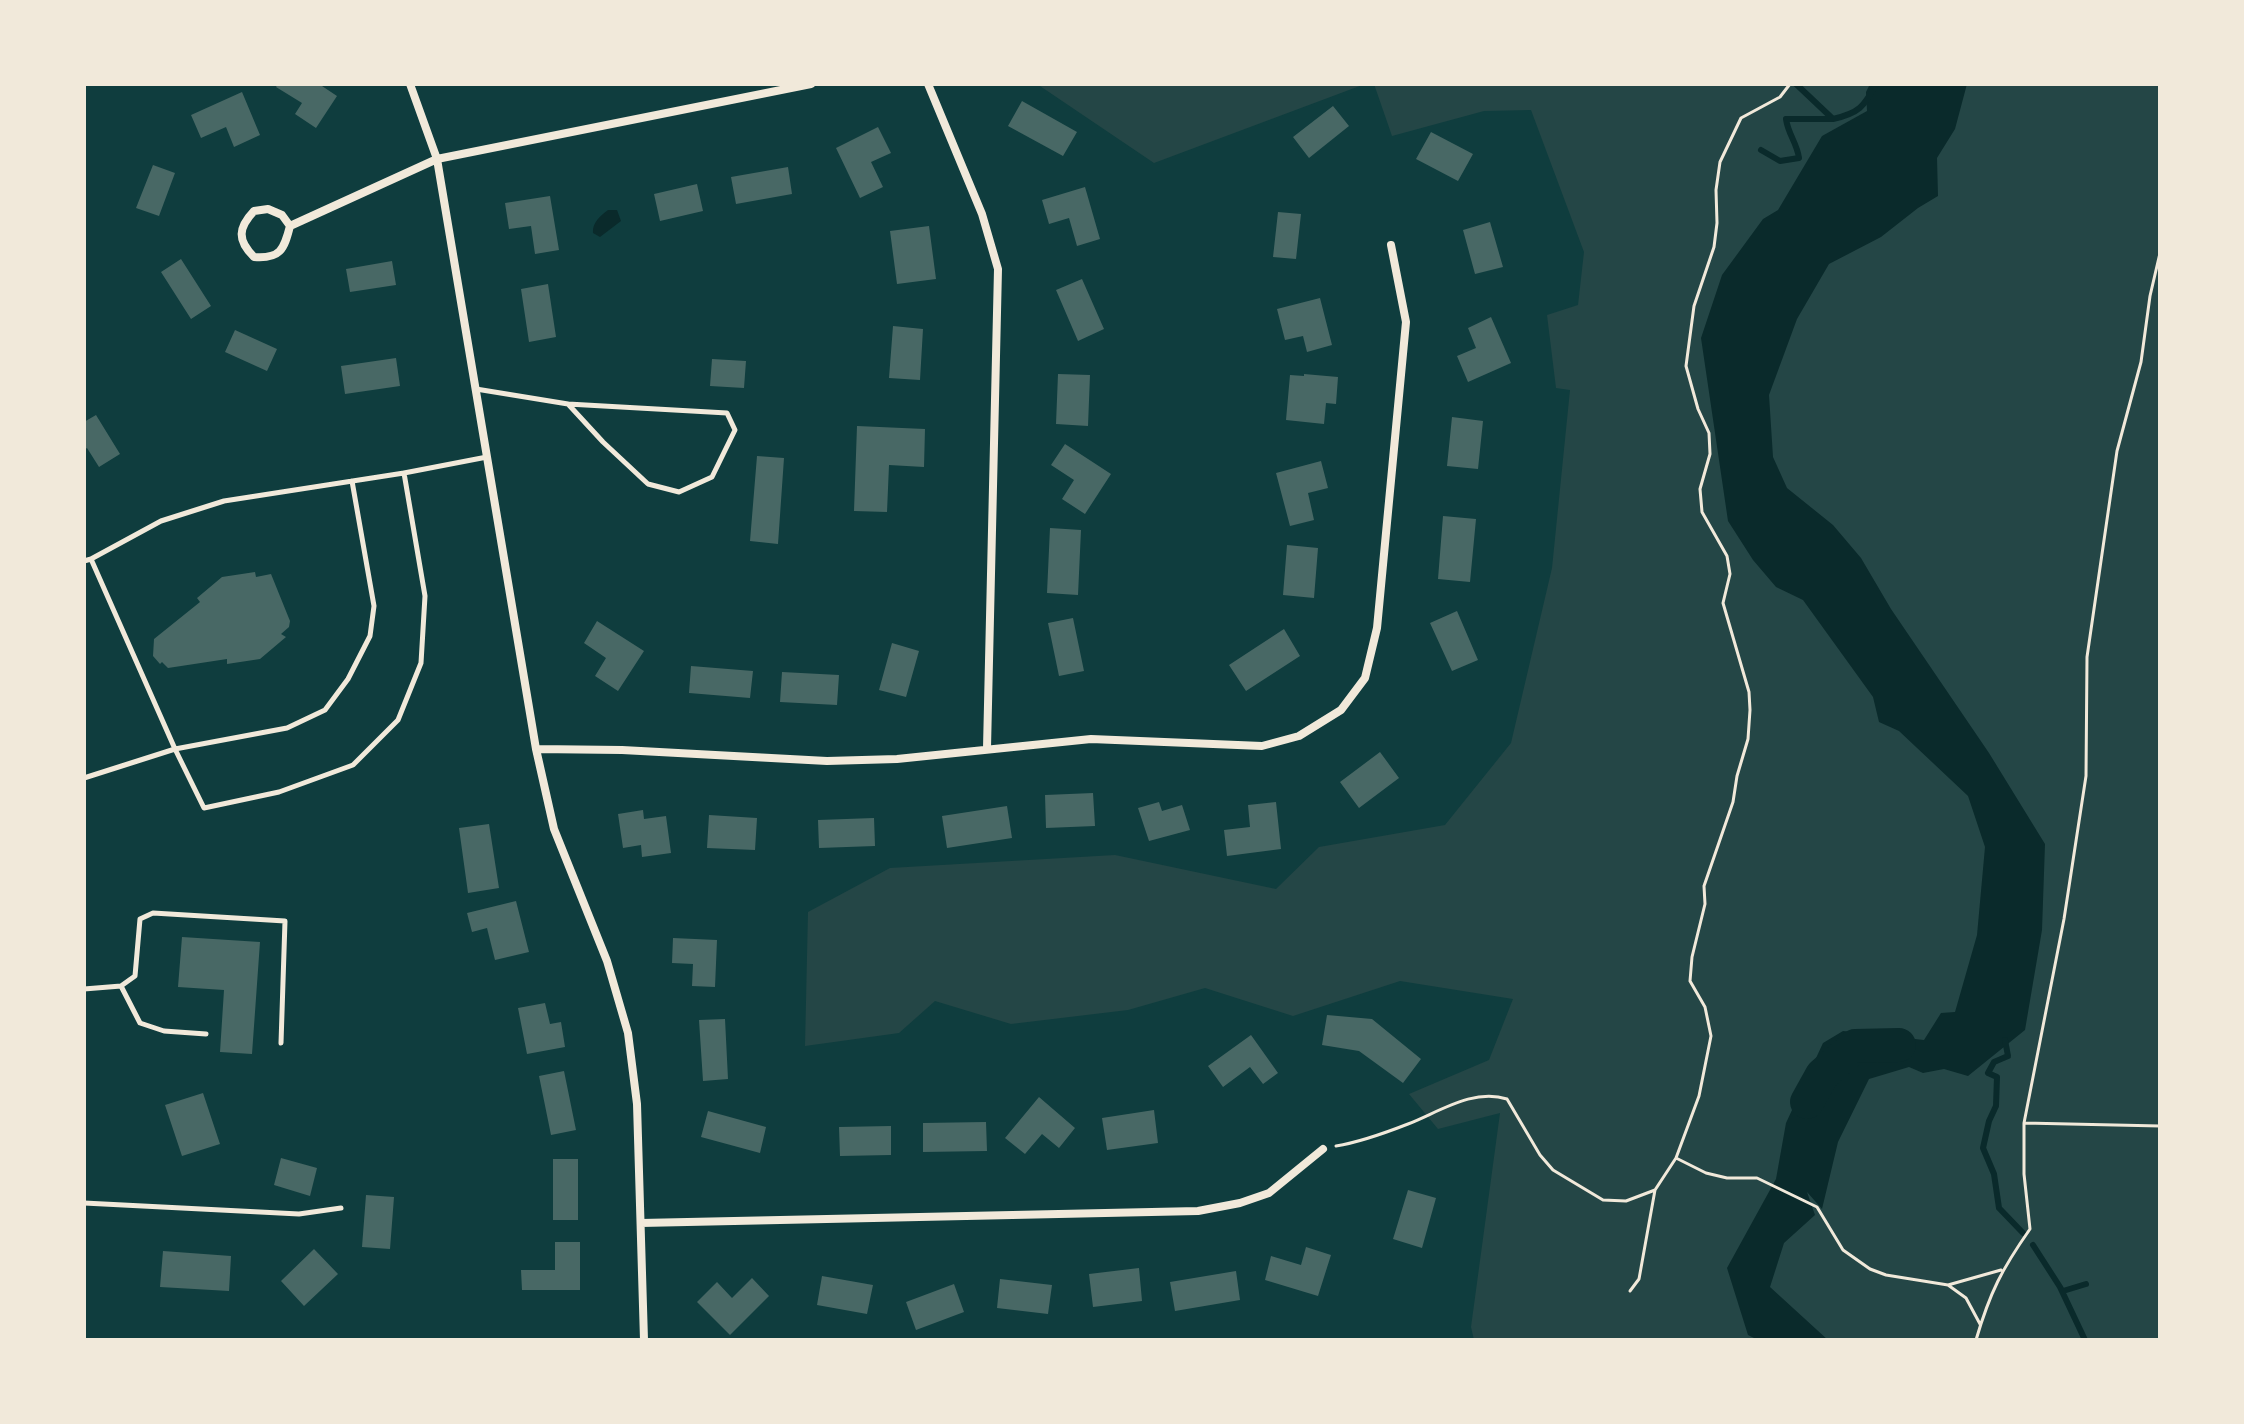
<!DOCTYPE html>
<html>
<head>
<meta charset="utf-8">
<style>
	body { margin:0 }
	#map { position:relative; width:2244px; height:1424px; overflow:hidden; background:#0f3d3e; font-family:"IBM Plex Serif",serif }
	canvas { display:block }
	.frame { position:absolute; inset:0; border:86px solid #f1e9da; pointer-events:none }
</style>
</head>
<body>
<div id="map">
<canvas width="2244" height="1424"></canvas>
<div class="frame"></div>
</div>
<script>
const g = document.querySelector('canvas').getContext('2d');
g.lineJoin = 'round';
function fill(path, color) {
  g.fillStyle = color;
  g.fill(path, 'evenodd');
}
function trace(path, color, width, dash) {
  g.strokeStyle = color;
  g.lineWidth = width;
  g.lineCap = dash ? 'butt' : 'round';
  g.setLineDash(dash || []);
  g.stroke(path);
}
fill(new Path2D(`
	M1037,84H1365L1154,163Z
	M1374,84H2160V1340H1474L1471,1327L1500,1113L1438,1129L1409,1094L1489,1060L1513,999L1400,981L1293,1016L1205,988L1128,1010L1011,1024L935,1001L899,1033L805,1046L808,912L890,868L1115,855L1276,889L1319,847L1445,825L1511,743L1552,568L1570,390L1556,388L1547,315L1578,305L1584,252L1531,110L1484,111L1392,136Z`), '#244646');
fill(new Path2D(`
	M1870,84H1967L1955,129L1937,158L1938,196L1918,208L1881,237L1829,264L1797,319L1769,395L1773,457L1787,488L1833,525L1861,558L1891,609L1989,753L2045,844L2042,930L2025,1030L1968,1076L1944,1069L1923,1073L1909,1067L1869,1079L1838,1142L1822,1209L1807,1192L1815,1215L1784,1243L1770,1287L1828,1340H1758L1748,1335L1727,1268L1776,1179L1786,1123L1823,1043L1843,1031L1924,1040L1941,1013L1955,1012L1977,935L1985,847L1968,796L1899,731L1879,722L1873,697L1803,600L1776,587L1753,560L1728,521L1701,338L1722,275L1763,219L1778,210L1822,136L1867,111L1866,92Z
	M608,210H617L621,221L600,237L593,233C592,223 600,216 608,210Z`), '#0a2a2b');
trace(new Path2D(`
	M1796,84L1833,119C1859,113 1864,107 1876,84
	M1761,150L1780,161L1799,158C1797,143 1788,134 1786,119H1833
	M2005,1040L2008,1056L1994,1062L1988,1073L1997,1077L1996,1106L1989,1121L1983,1148L1994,1174L1999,1208L2023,1233
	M2033,1245L2060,1287L2085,1340
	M2063,1291L2086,1284`), '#0a2a2b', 6);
trace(new Path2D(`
	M1807,1102L1822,1075L1855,1046L1899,1045`), '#0a2a2b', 34);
fill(new Path2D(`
	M278,84H319L337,96L316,128L295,114L302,103L276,87Z
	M242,92L260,135L234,147L226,127L201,138L191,115Z
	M1022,101L1077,132L1063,156L1008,126Z
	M1333,106L1349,126L1309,158L1293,137Z
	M878,127L891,153L871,162L883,187L860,198L836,148Z
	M1431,132L1473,154L1458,181L1416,159Z
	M153,165L175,173L159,216L136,208Z
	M788,167L792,194L736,204L731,177Z
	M697,184L703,211L660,221L654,194Z
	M1085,187L1100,239L1077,246L1069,218L1049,224L1042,200Z
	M550,196L559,250L535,254L531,226L509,229L505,203Z
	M1278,212L1301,214L1296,259L1273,257Z
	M1490,222L1503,267L1475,274L1463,230Z
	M929,226L936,279L897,284L890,231Z
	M181,259L211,306L191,319L161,272Z
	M392,261L396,285L350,292L346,269Z
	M1082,279L1104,329L1078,341L1056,290Z
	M548,284L556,337L529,342L521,289Z
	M1320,298L1332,345L1307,352L1303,336L1285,340L1277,309Z
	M1491,317L1511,363L1468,382L1457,356L1476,348L1468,328Z
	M893,326L923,329L920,380L889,378Z
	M235,330L277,349L267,371L225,352Z
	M396,358L400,386L345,394L341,366Z
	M712,359L746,361L744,388L710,386Z
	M1058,374L1090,375L1088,426L1056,424Z
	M1304,374L1338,377L1336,404L1326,403L1324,424L1286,420L1290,375L1304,376Z
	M96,415L120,454L99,467L87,448L84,450V422Z
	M1452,417L1483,421L1478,469L1447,466Z
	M857,426L925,429L924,467L889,465L887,512L854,511Z
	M1065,444L1111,474L1085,514L1062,499L1074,480L1051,465Z
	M757,456L784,458L778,544L750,541Z
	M1321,461L1328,488L1308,493L1314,520L1290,526L1276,473Z
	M1443,516L1476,519L1470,582L1438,579Z
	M1050,528L1081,530L1078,595L1047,593Z
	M1287,545L1318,548L1314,598L1283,595Z
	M255,572L256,577L271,574L290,621L289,627L281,634L286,637L260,659L227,664V659L168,668L162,662L160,664L153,656L154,639L200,602L197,598L222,577Z
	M1457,611L1478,660L1452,671L1430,623Z
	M1073,618L1084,671L1059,676L1048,623Z
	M597,621L644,651L618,691L595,676L606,658L584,643Z
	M1284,629L1300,656L1246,691L1229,665Z
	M892,643L919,651L906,697L879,690Z
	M691,666L753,671L750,698L689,693Z
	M782,672L839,675L837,705L780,702Z
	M1380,752L1399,778L1359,808L1340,782Z
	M1093,793L1095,826L1046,828L1045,795Z
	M1159,802L1162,811L1182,805L1190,830L1149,841L1138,808Z
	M1276,802L1281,849L1227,856L1224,830L1250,827L1248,805Z
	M1007,806L1012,838L947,848L942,816Z
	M643,810L644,819L666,816L671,853L642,857L641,845L623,848L618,814Z
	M709,815L757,818L755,850L707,848Z
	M874,818L875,846L819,848L818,820Z
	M489,824L499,888L468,893L459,828Z
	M516,901L529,952L495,960L487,928L472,932L467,913Z
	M182,937L260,942L252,1054L220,1052L224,990L178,987Z
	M673,938L717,940L715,987L692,986L693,964L672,963Z
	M545,1003L550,1024L561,1022L565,1047L527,1054L518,1008Z
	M1327,1015L1372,1019L1421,1059L1403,1083L1359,1051L1322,1045Z
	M725,1019L728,1079L703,1081L699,1020Z
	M1251,1035L1278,1073L1263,1084L1250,1067L1223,1087L1208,1066Z
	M564,1071L576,1130L551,1135L539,1076Z
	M203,1093L220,1144L182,1156L165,1105Z
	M1039,1097L1075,1128L1059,1148L1042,1134L1025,1154L1005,1138Z
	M1154,1110L1158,1143L1107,1150L1102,1118Z
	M708,1111L766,1127L760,1153L701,1137Z
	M986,1122L987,1151L923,1152V1123Z
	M891,1126V1155L840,1156L839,1127Z
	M281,1158L317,1168L310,1196L274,1185Z
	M553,1159H578V1220H553Z
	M1408,1190L1436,1198L1422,1248L1393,1239Z
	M366,1195L394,1197L390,1249L362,1247Z
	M555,1242H580V1290H522L521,1270H555Z
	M1306,1247L1331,1255L1318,1296L1265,1280L1271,1256L1301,1265Z
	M314,1249L338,1274L304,1306L281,1281Z
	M163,1251L231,1256L229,1291L160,1287Z
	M1139,1268L1142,1301L1093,1307L1089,1274Z
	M1236,1271L1240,1300L1175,1311L1170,1282Z
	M822,1276L873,1285L867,1314L817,1305Z
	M752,1278L769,1296L730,1335L697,1302L717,1282L732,1298Z
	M1000,1279L1052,1285L1048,1314L997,1308Z
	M954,1284L964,1312L916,1330L906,1302Z`), '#486865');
trace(new Path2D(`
	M1790,84L1780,97L1741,118L1720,162L1716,190L1717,223L1714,247L1694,306L1686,366L1698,409L1709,433L1710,454L1700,489L1702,512L1727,556L1730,574L1723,603L1749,692L1750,710L1748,739L1737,776L1733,802L1704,886L1705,904L1692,957L1690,981L1705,1007L1711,1036L1699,1096L1676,1158L1706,1173L1727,1178H1757L1817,1207L1843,1250L1870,1269L1886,1275L1948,1285L1966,1298L1980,1324
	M2024,1123L2160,1126
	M1336,1146C1361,1142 1385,1133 1408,1124C1439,1112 1473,1088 1507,1099L1540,1155L1553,1170L1603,1200L1626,1201L1655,1190L1676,1158
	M1948,1285L2001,1270
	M1630,1291L1639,1279L1655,1190
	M1976,1340C1990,1292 2002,1269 2030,1229L2024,1174V1123L2064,919L2086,776L2087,657L2117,451L2141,362L2150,296L2160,253`), '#f1e9da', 3);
trace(new Path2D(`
	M476,389L568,404L603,442L648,484L679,492L712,477L735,430L727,413L568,404
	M352,481L374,606L370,636L348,679L325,710L287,728L175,749L204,808L279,792L353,765L398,720L421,663L425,596L404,473L487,457
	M91,559L161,521L224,501L404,473
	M84,561L91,559L175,749L84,778
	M121,986L140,1023L164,1031L206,1034
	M84,989L121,986L135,976L140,919L153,913L285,921L281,1043
	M84,1203L299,1214L341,1208`), '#f1e9da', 5);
trace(new Path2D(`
	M410,84L437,159L536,749L554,829L607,961L628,1033L637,1104L644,1340
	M928,84L982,214L998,269L987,748
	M268,209L282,215L290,226C284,250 280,259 254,257C237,240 238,228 254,211Z
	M290,226L437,159L811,84
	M536,749L622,750L827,761L897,759L1091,739L1262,746L1299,736L1341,710L1365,678L1377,628L1406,322L1391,245
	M641,1223L1198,1211L1240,1203L1269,1193L1323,1149`), '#f1e9da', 8);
</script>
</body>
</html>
